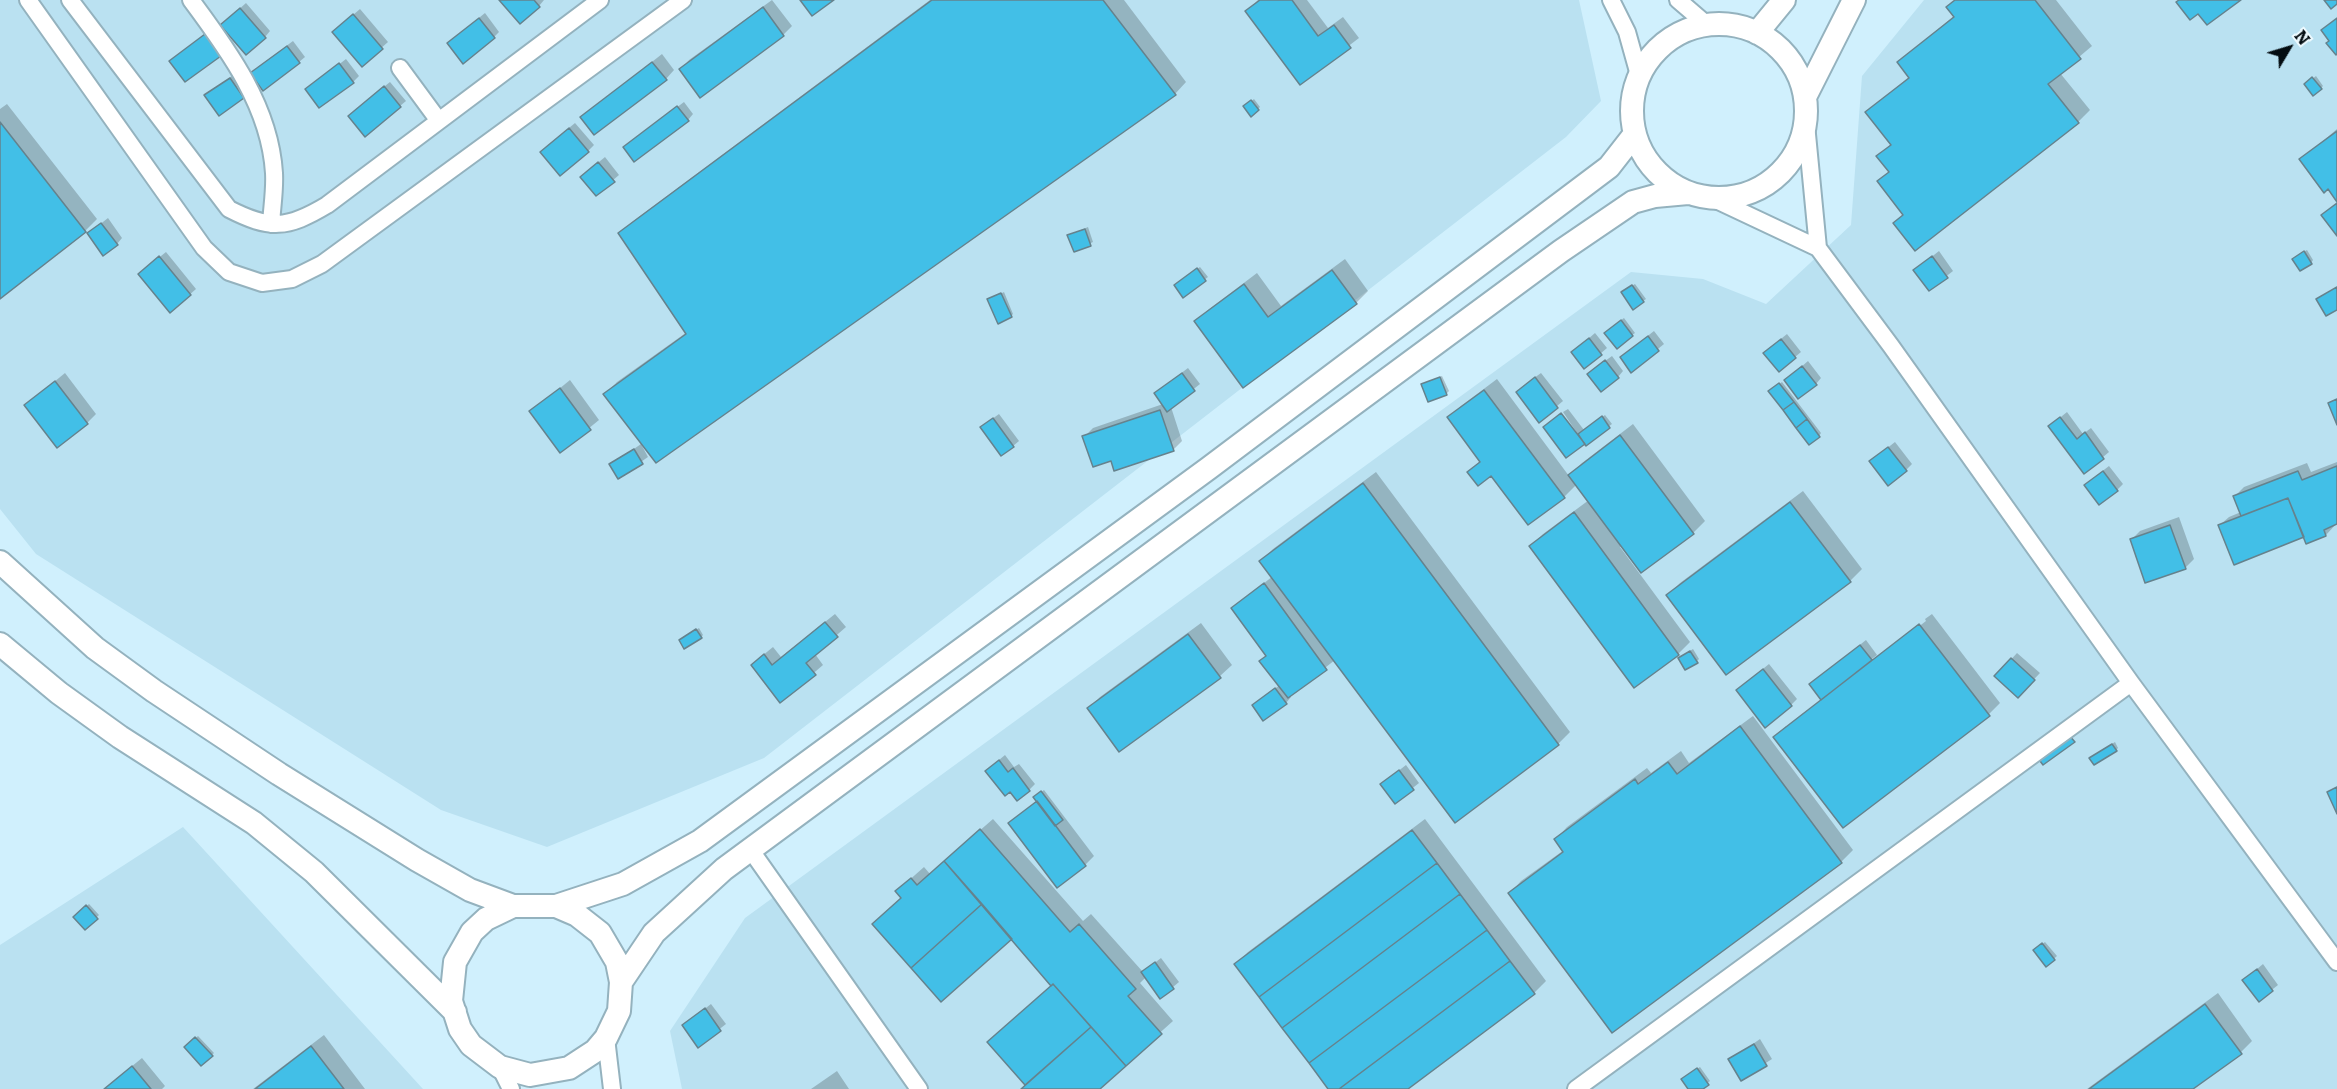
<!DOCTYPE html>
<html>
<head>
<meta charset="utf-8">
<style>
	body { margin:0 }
	#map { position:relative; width:2337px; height:1089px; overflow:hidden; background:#d0f0fd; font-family:Literata,serif }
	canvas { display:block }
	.north { position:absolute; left:2259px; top:18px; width:60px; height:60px; -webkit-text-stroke:4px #edfaff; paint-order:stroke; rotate:52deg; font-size:16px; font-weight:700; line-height:24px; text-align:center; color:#040d12 }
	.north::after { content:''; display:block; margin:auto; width:21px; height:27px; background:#040d12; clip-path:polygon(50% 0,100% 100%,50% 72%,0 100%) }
</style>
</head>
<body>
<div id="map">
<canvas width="2337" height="1089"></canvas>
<div class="north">N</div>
</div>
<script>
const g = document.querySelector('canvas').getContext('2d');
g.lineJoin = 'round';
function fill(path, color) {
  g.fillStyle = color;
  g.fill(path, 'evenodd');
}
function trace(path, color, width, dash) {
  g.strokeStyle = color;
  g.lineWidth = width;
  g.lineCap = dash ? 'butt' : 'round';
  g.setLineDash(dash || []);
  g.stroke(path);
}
fill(new Path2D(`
	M0,0H1579L1601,101L1566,137L764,758L547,847L441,810L36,554L0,509Z
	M1924,0H2337V1089H682L670,1031L745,918L1631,272L1703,279L1766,304L1851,225L1862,76Z
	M183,827L423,1089H0V945Z`), '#bae1f1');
fill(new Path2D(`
	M501,0H544L539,6Z
	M772,0L792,26L783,35L700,96L681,69L689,60Z
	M930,0H1124L1186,82L1175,94L605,394L617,382L687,332L620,234L632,222Z
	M1258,0H1307L1328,28L1343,17L1359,38L1300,83L1247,11Z
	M1955,0H2056L2092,46L2060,73L2090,110L2078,122L1895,223L1904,213L1879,181L1890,171L1878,156L1892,143L1867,112L1910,76L1899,62L1955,15L1948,7Z
	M246,3L270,31L265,37L228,19Z
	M360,9L388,42L362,65L340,26Z
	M485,13L499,32L494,37L454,38Z
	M293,41L305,57L299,62L258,67Z
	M662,54L674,70L666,79L582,117Z
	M346,59L359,76L353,82L307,89Z
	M236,73L249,92L243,97L206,95Z
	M2316,76L2323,86L2321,88L2306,84Z
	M390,82L406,101L400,106L355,110Z
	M1254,99L1260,107L1251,115L1248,104Z
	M684,102L693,114L688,120L624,147Z
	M7,104L97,219L85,231L0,297V109Z
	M575,123L594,145L588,151L547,146Z
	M2337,129V199L2301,160Z
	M605,157L619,175L597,194L588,171Z
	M108,218L122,238L117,244L89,233Z
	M1088,227L1093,242L1075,250L1069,235Z
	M2307,250L2313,260L2311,263L2296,256Z
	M1939,251L1953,271L1930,289L1915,270Z
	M166,252L196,289L171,311L146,268Z
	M1345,259L1368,291L1356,303L1243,386L1196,322L1208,310L1257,273L1281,306Z
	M1200,267L1208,277L1183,296L1178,283Z
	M1635,284L1646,299L1643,301L1625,290Z
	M1004,292L1013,314L1011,316L989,300Z
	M1624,318L1635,333L1632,335L1608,330Z
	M1654,331L1664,344L1632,370L1627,352Z
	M1595,333L1607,348L1585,367L1573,352Z
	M1787,334L1801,352L1795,357L1771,347Z
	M1612,356L1623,371L1618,377L1594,369Z
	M1808,361L1821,378L1816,384L1786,380Z
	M1188,368L1200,384L1171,407L1182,441L1173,450L1084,437L1093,428L1163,404L1155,393Z
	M65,373L96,414L87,423L26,405Z
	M1541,373L1563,401L1539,421L1523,386Z
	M1442,376L1449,391L1446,394L1422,385Z
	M1497,379L1569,476L1582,463L1633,424L1705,521L1693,533L1642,571L1623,546L1620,547L1690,642L1678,654L1634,686L1531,546L1543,534L1589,500L1577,484L1564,497L1492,474L1469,472L1481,460L1449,418L1461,406Z
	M570,380L599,420L561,451L531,412Z
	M1782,382L1821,433L1819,436L1773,389Z
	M1568,409L1584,430L1605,415L1612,424L1567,456L1577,436H1579L1563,412Z
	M2067,412L2083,434L2091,428L2109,452L2085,472L2056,421Z
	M999,414L1019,441L1013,446L988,422Z
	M1895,442L1912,464L1906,470L1877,456Z
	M641,444L648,457L619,477L611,465Z
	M2337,462V523L2326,535H2305L2220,525L2229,517L2241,512L2235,496L2244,487L2307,463L2311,472Z
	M2109,466L2123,484L2117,490L2092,479Z
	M1376,472L1570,732L1558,744L1335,660L1290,695L1291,697L1286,703L1259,700L1280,685L1267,655L1233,608L1273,576L1261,561L1273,549Z
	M1803,491L1862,569L1850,581L1668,595L1680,583Z
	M2179,517L2194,559L2185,568L2131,540L2140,531Z
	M835,614L846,627L815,654L823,665L781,701L762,656L773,647L781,657Z
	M1932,614L2000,703L1989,714L1775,737L1786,726V729L1926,621L1925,619Z
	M1201,623L1232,665L1220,676L1119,750L1089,708L1100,697Z
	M699,628L703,635L701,637L683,638Z
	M1866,640L1877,655L1821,698L1817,679Z
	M1693,649L1699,659L1697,661L1682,656Z
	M2017,653L2040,673L2018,696L1996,676Z
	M1769,664L1797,699L1791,705L1743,685Z
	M1753,716L1853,850L1841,862L1510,893L1521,881L1564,850L1556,839L1567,827L1647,768L1651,773L1681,751L1689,763Z
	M2115,742L2118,748L2116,750L2093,756Z
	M1005,755L1014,767L1019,764L1035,784L1029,790L993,765Z
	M1406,765L1419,783L1395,802L1388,779Z
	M1044,790L1094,856L1085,865L1010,823L1038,800L1035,797Z
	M993,819L1083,921L1091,914L1143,972L1161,958L1179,982L1161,997L1146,977L1140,983L1173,1021L1097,1089H1022L1027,1085L989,1042L1052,985L1012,937L902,898L897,891L924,867L930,874Z
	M1425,819L1546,981L1534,993L1405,1089H1329L1236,964L1248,952Z
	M89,904L99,915L85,928L75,917Z
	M2045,942L2057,956L2047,965L2037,948Z
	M2263,964L2278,985L2259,1000L2244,980Z
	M2218,993L2252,1041L2241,1052L2191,1089H2087Z
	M711,1004L726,1024L699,1045L684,1025Z
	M324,1035L365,1089H253Z
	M198,1036L214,1053L202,1064L186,1047Z
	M1760,1039L1772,1059L1741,1079L1730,1060Z
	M142,1058L165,1086L162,1089H104Z
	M1700,1067L1710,1081L1700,1089H1690L1685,1077Z
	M837,1071L849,1089H811Z`), '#0003');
const building = new Path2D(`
	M499,0H534L540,7L520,24Z
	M800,0H834L812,16Z
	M932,0H1103L1176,95L656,463L603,394L686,334L618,233Z
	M1260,0H1292L1318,36L1334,25L1351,48L1300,85L1245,11Z
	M1955,0H2035L2081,59L2048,84L2079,123L1915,251L1893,223L1903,215L1877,181L1889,172L1876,156L1891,145L1865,112L1909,78L1897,62L1954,17L1946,7Z
	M2179,0H2241L2207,25L2198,14L2190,20L2176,2Z
	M2324,0H2337V4L2331,9Z
	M763,7L784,36L700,98L679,69Z
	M240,8L266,38L246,55L220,25Z
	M353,14L383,49L362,67L332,32Z
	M479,18L495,38L463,64L447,43Z
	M2337,18V54L2336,55L2326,43L2329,41L2321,30Z
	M205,34L221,56L185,82L169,61Z
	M287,46L300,63L263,91L250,73Z
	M652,62L667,80L594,135L580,117Z
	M339,63L354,83L319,108L305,89Z
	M2312,77L2322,89L2313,96L2304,84Z
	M230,78L244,98L219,116L204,95Z
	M384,86L401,107L365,137L348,116Z
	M1251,100L1259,110L1251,117L1243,106Z
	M677,106L689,121L634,162L623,147Z
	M0,122L86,232L0,299Z
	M569,128L589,152L560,176L540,152Z
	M2337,131V202L2328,189L2324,193L2299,159Z
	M598,162L615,182L596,196L580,177Z
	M2337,203V236L2321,215Z
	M101,223L118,245L103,256L87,233Z
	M1085,229L1091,246L1074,252L1067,235Z
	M2304,251L2312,264L2300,271L2292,259Z
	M159,256L191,295L170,313L138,274Z
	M1932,256L1948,278L1929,291L1913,270Z
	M1197,268L1206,281L1183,298L1174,285Z
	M1332,270L1357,304L1243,388L1194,321L1244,284L1268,317Z
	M1632,285L1644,302L1633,310L1621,292Z
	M2337,287V310L2326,316L2316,299Z
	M1001,293L1012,317L998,324L987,299Z
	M1621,320L1633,336L1617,349L1604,333Z
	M1648,336L1659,351L1631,373L1620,357Z
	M1589,338L1602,355L1584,369L1571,352Z
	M1781,339L1796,358L1779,372L1763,353Z
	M1605,360L1619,378L1601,392L1587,374Z
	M1802,366L1817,385L1798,399L1784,380Z
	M1182,373L1195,391L1167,412L1154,393Z
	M1440,377L1447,395L1428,402L1421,384Z
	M1535,377L1558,408L1539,423L1516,392Z
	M55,381L88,424L57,448L24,405Z
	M1779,383L1794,402L1783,410L1768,391Z
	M560,388L591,430L560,453L529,411Z
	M1484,390L1565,498L1528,525L1491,476L1478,486L1467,472L1480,462L1447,417Z
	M2337,399V425L2328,403Z
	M1794,402L1807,419L1796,428L1783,410Z
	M1160,410L1174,451L1114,471L1111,461L1093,467L1082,436Z
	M1561,413L1585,444L1566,458L1543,427Z
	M1602,416L1610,428L1586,446L1578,434Z
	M2060,417L2077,439L2085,432L2104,459L2084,474L2048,426Z
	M993,418L1014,447L1001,456L980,427Z
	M1807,419L1820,437L1809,445L1796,428Z
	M1620,435L1694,534L1641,573L1568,475Z
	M1888,447L1907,471L1888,486L1869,461Z
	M634,449L643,464L618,479L609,464Z
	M2337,466V524L2324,530L2326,536L2306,544L2288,498L2241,516L2233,496L2298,471L2302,480Z
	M2103,471L2118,491L2099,505L2084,485Z
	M1363,483L1559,745L1455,823L1259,561Z
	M2288,498L2304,537L2234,565L2218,525Z
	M1790,502L1851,582L1726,675L1666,595Z
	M1574,512L1679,655L1634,688L1529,546Z
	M2170,525L2186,569L2145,583L2130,539Z
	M1264,583L1327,670L1288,698L1259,661L1266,656L1231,608Z
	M825,622L838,637L806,663L816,675L780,703L751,665L764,654L772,665Z
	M1919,624L1990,716L1843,828L1773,737Z
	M696,629L702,638L684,649L679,640Z
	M1188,634L1221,678L1119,752L1087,708Z
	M1860,645L1872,660L1821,700L1809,684Z
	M1690,651L1698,663L1685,670L1678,658Z
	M2011,658L2035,680L2018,698L1994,676Z
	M1763,669L1792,706L1765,728L1736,690Z
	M1275,688L1287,704L1263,721L1252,705Z
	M1740,726L1842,863L1612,1033L1508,893L1563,852L1554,839L1635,779L1638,784L1668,762L1677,774Z
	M2068,734L2075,742L2043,765L2037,757Z
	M2112,744L2117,751L2094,765L2089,758Z
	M999,760L1008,772L1013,768L1030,791L1017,801L1010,792L1005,796L985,771Z
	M1399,770L1414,790L1395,804L1380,784Z
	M2337,787V814L2327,792Z
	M1041,791L1063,820L1055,826L1033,797Z
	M1037,801L1086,866L1057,888L1008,823Z
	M980,829L1070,932L1079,924L1136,989L1128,996L1162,1034L1126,1066L1053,984L1051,986L944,861Z
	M1412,830L1437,863L1259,997L1234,964Z
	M944,861L982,904L911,968L872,924L901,898L895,891L911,878L917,885Z
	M1437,863L1460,894L1282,1028L1259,997Z
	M1460,894L1487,930L1309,1063L1282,1028Z
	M982,904L1012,939L941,1002L911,968Z
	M86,905L98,919L85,930L73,917Z
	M1487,930L1510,961L1339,1089H1328L1309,1063Z
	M2042,943L2055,960L2046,967L2033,950Z
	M1510,961L1535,994L1408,1089H1339Z
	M1155,962L1174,989L1160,999L1141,972Z
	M2257,969L2273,991L2259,1002L2242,980Z
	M1053,984L1091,1027L1025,1085L987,1042Z
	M2205,1004L2242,1054L2193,1089H2089Z
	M705,1008L721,1031L698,1048L682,1025Z
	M1091,1027L1126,1066L1100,1089H1021Z
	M195,1037L213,1056L201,1066L184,1047Z
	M1754,1044L1767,1066L1741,1081L1728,1059Z
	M311,1046L344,1089H255Z
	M132,1066L151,1089H104Z
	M1697,1068L1709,1085L1703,1089H1688L1681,1079Z`);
fill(building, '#42bfe7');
trace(building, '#65828d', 1.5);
const street = new Path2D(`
	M28,0L204,248L229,272L262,283L292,279L322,264L683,0
	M70,0L229,209C270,230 287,229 327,205L600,0
	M191,0C229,51 270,107 274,173C275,190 272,207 271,224
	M1611,0L1627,32L1639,75
	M1678,0L1706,24
	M400,68L439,121
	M1806,124L1818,248
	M1714,199L1818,248L1891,346L2131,683L2337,962
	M750,849L919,1089
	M606,1038L612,1089
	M500,1067L511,1089
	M1576,1089L2131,683`);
const secondary = new Path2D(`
	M1632 111a87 87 0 1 1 174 0a87 87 0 1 1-174 0Z
	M1757,33L1784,0
	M1805,97L1854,0
	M0,562L95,648L154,691L279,774L417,860L470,890L513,906
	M0,644L59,693L120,737L254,823L314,872L455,1012
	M556,906L623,884L700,841L1209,468L1609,167L1634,135
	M621,982L617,962L600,933L577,915L556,906H513L486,919L472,932L455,962L451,1001L460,1029L471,1045L500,1067L530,1075L569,1068L595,1051L606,1038L619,1011L621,982L654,933L724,869L1561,251L1633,202L1655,196L1688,193`);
trace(street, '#94b2be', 20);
trace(secondary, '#94b2be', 26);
trace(street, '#fff', 16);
trace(secondary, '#fff', 22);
</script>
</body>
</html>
